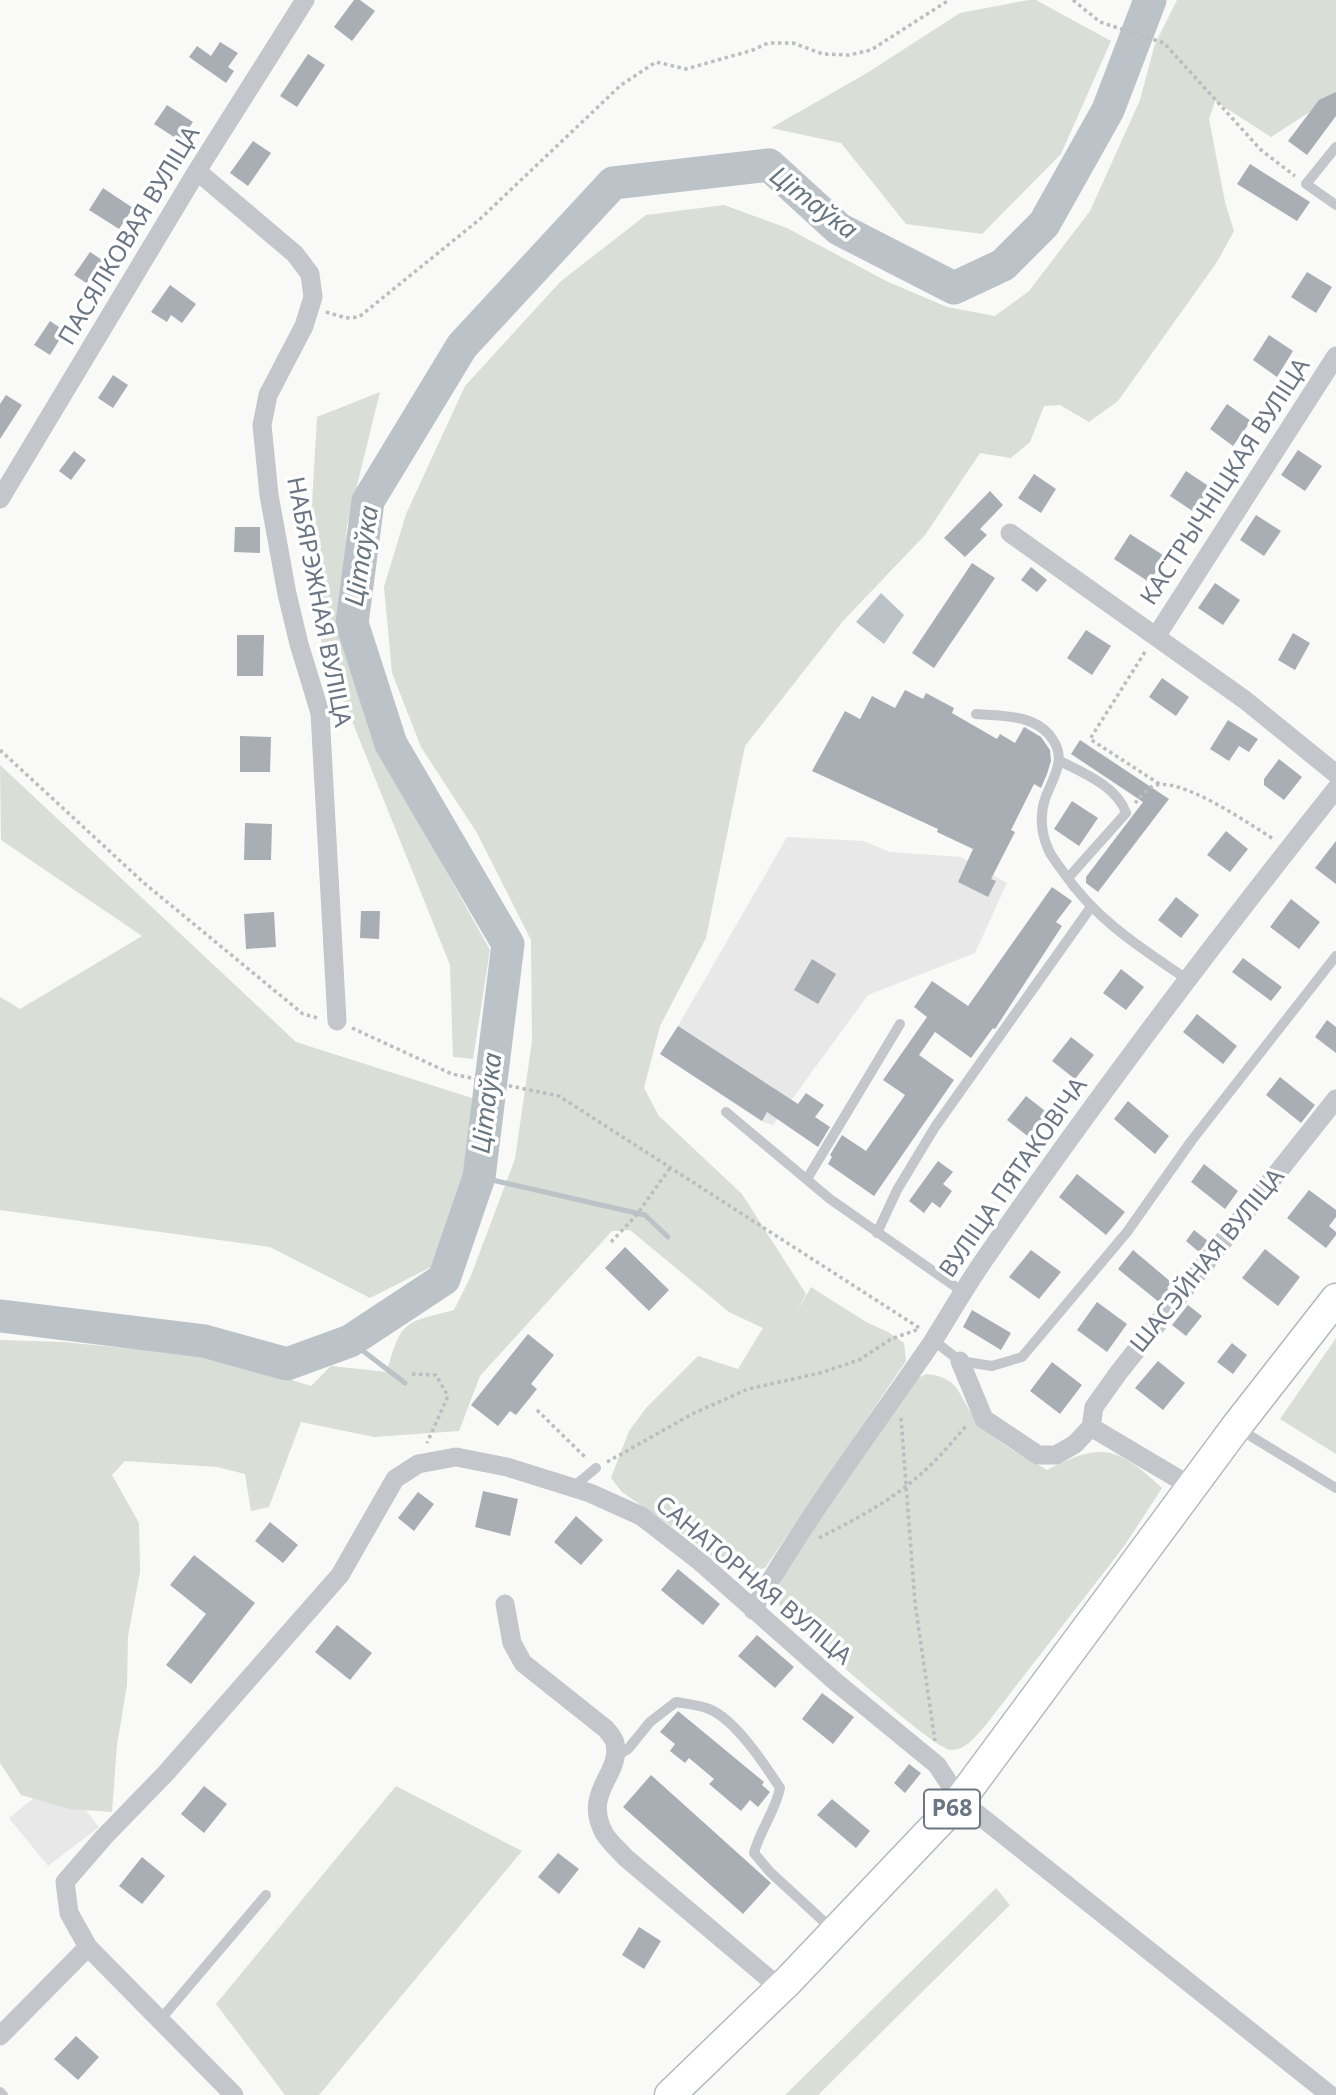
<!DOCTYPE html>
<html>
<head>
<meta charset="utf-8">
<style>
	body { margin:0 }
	canvas { display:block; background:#f9f9f7 }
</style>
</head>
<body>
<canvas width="1336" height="2095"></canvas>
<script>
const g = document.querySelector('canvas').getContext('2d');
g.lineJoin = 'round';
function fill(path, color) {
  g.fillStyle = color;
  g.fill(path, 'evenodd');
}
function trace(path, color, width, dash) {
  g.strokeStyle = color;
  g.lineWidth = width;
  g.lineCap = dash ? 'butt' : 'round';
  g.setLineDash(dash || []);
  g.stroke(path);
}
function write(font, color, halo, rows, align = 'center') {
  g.font = font + ' "Noto Sans",sans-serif';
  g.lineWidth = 7;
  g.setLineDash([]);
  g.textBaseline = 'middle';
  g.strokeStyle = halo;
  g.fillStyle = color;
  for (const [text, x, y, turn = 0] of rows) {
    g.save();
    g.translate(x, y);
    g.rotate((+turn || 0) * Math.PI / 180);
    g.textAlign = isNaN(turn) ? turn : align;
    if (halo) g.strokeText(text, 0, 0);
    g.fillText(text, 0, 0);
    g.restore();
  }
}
fill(new Path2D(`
	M787,837L863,841L890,852L961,857L1007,883L975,953L868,995L773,1125L761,1121L660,1054L678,1026Z
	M60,1777L99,1827L48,1866L9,1818Z`), '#e7e8e7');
fill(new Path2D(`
	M1029,0H1036L1111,41L1061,154L982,234L906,224L841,143L771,128L867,73L960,13Z
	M1177,0H1336V95L1271,137L1215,101L1209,119L1225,202L1234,231L1217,262L1118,401L1089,422L1060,405L1044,406L1030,442L1011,458L980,453L925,535L843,621L745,746L706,938L660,1026L644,1088L659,1116L742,1194L806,1294L795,1315L811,1287L866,1322L888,1332L904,1343L906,1361L765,1568L743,1573L723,1566L704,1549L622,1492L611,1478L629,1431L646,1408L698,1356L738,1369L763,1328L729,1312L630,1230L612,1231L480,1376L459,1431L374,1437L301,1422L269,1507L251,1511L245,1474L217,1467L125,1461L112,1475L139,1523L140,1572L128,1636L127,1685L117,1745L112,1812L70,1809L21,1795L0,1763V1340L63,1342L217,1357L311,1386L331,1366L387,1372C401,1320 404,1323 454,1310L470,1278L515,1159L532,1041L531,940L477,833L421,747L392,673L384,587L406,514L465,386L560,282L646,215L724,205L787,228L886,281L947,307L995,316L1029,291L1090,211L1140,100L1155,44Z
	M380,392L347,526L340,628L380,752L490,950L473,1059L453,1057L450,965L322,646L309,555L317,417Z
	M0,765L296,1042L475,1099L461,1186L431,1267L370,1298L270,1247L0,1210V997L20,1009L142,936L1,840Z
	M1336,1338V1454L1280,1419Z
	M926,1374C963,1377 958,1400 979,1423C998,1444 1023,1456 1047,1470C1102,1441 1118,1447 1162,1488L1125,1545L985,1726C976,1736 966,1750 951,1750C935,1751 806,1633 783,1614L776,1593L785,1573L912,1381Z
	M396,1786L522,1851L319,2095H285L216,2004Z
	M996,1888L1010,1905L818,2095H785Z`), '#d9ded7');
fill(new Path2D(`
	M881,593L904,615L884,644L856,622Z`), '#bbc3c8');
trace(new Path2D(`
	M479,1177L645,1215L668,1237
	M350,1341L405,1383`), '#bbc3c8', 5);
trace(new Path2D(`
	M0,1316L204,1341L287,1364L350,1341L444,1279L479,1177L508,944L391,744L352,623L368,501L462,346L613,183L769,165L839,229L954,288L1003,265L1044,224L1108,110L1150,0`), '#bbc3c8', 33);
fill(new Path2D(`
	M354,0H360L375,11L352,41L334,27Z
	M220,42L238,53L228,67L234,71L226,83L189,57L197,46L211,56Z
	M308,54L325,65L297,107L280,96Z
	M1336,92V116L1307,155L1288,141L1319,100Z
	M167,105L193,122L180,141L154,124Z
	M253,141L271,153L248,186L230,173Z
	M1250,164L1310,202L1297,221L1237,184Z
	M103,188L133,208L119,229L89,210Z
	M90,252L107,263L91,286L74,275Z
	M1307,272L1332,287L1316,313L1291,297Z
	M170,285L196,304L182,323L171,315L167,322L151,312Z
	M50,321L65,331L50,355L34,345Z
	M1269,335L1293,351L1277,377L1253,360Z
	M113,375L128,385L113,408L98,398Z
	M6,395L22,405L0,439V404Z
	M1227,404L1251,421L1233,446L1210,429Z
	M1298,450L1322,466L1305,491L1281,475Z
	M74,451L86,460L71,480L59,471Z
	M1186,471L1210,487L1194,512L1170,496Z
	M1034,474L1056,489L1041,513L1018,498Z
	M990,491L1003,505L980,529L987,535L965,557L944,538Z
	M1256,515L1281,531L1264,556L1240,540Z
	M235,527H260V553L234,552Z
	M1130,534L1166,557L1149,582L1114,559Z
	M972,563L995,578L934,668L912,653Z
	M1031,567L1047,580L1037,592L1021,580Z
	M1215,583L1240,600L1223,625L1198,608Z
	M1086,630L1111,646L1092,675L1067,658Z
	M1293,633L1310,643L1295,670L1278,660Z
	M237,635H264L263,676H237Z
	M1162,678L1189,697L1176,716L1149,697Z
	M905,690L923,699L926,693L954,708L952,713L997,739L1000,734L1015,743L1024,727L1026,728L1041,737L1050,750L1051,761L1047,774L1041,788L1034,784L1011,830L1015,832L991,879L996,881L988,897L958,882L973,849L937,832L938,829L812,771L845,711L860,719L872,696L895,708Z
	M1228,720L1258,739L1249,752L1239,746L1229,761L1210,749Z
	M240,736L271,737L270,772H240Z
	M1080,740L1169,799L1098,892L1086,883V877L1143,802L1071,754Z
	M1279,759L1302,777L1284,800L1264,785V779Z
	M1072,801L1098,818L1079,846L1054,829Z
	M245,823L272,824L271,860H244Z
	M1226,831L1248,849L1230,872L1207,855Z
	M1336,841V884L1315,868Z
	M1052,887L1072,901L1056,922L1062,926L995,1029L993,1028L971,1058L935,1032L919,1055L954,1080L874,1196L828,1164L832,1157L830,1155L842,1135L866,1151L905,1095L883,1080L927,1017L914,1007L932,981L968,1006Z
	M1176,897L1199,915L1181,938L1158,920Z
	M1291,899L1320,922L1299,949L1270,927Z
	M361,911H380L379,939L360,938Z
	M274,912L276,947L246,949L244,914Z
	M1243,958L1282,987L1271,1001L1232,972Z
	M812,959L836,974L818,1004L794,990Z
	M1121,969L1144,987L1126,1010L1103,993Z
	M1197,1014L1237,1046L1223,1064L1183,1032Z
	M1327,1020L1336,1027V1053L1315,1037Z
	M678,1026L798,1104L806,1093L824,1105L815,1117L830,1127L818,1147L767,1112L762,1121L660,1054Z
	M1071,1037L1094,1055L1075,1079L1052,1061Z
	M1280,1077L1315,1105L1301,1123L1266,1095Z
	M1026,1096L1049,1114L1030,1138L1007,1120Z
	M1128,1101L1169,1136L1155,1154L1114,1119Z
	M938,1161L953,1172L943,1184L952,1191L940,1208L932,1202L924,1213L909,1201Z
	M1204,1164L1238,1191L1225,1209L1191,1182Z
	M1077,1174L1125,1212L1106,1235L1059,1197Z
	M1309,1190L1336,1210V1217L1329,1226L1336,1232V1235L1326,1248L1287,1218Z
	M1194,1230L1208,1241L1199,1252L1186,1241Z
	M625,1247L669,1290L649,1311L605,1268Z
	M1265,1249L1300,1277L1278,1306L1242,1278Z
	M1031,1250L1061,1272L1039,1299L1009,1277Z
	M1133,1250L1171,1282L1167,1288L1169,1290L1159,1302L1118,1269Z
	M1097,1302L1127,1324L1107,1352L1077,1330Z
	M1188,1305L1202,1316L1186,1336L1172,1325Z
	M972,1310L1011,1333L1001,1350L963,1327Z
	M528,1334L554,1355L531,1384L537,1389L516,1415L510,1411L498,1426L471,1405Z
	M1232,1343L1247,1355L1233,1374L1217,1362Z
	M1158,1361L1185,1383L1163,1410L1135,1388Z
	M1052,1362L1082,1385L1060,1414L1030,1391Z
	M483,1491L518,1499L510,1536L475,1527Z
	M418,1492L434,1504L414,1531L398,1518Z
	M576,1516L603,1540L581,1565L554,1542Z
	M270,1522L298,1545L283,1563L255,1541Z
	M194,1555L255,1603L191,1684L166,1665L206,1614L170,1585Z
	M678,1569L720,1604L703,1625L661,1590Z
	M337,1625L372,1653L350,1680L315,1652Z
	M757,1635L794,1667L775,1688L738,1656Z
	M822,1693L854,1717L833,1744L802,1719Z
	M678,1711L764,1782L762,1785L770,1792L758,1807L750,1800L741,1811L709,1784L714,1779L689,1758L685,1763L670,1751L675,1744L660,1732Z
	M909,1764L921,1773L905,1793L894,1783Z
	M651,1775L771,1883L743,1914L623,1807Z
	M204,1786L227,1804L204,1833L181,1814Z
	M832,1799L870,1831L856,1848L817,1815Z
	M558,1853L579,1869L559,1894L538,1877Z
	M142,1857L165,1876L142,1904L119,1886Z
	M639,1927L661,1941L644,1969L622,1955Z
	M76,2036L99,2057L78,2080L54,2059Z`), '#a9aeb5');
const primary = new Path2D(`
	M670,2095L788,1981L960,1800L1236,1427L1336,1299`);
trace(primary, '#b4b8bc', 33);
trace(new Path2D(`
	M1073,0L1100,22L1164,43L1261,150L1295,176
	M326,312L346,318L359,317L480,219L621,85L656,62L686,69L753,50L768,43H793L823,54L849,55L871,50L949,0
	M1145,652L1090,739L1161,785
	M0,750L144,883L303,1014L318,1018
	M1135,803C1140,798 1145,791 1151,787C1176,772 1252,826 1275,840
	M352,1028L452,1074L559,1096L921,1329
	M611,1242L635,1217L670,1168
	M412,1374L436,1375L448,1396L427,1443
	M537,1410L587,1459
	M901,1418L915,1603L935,1741
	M607,1462L694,1413L748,1389L820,1373L859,1360L891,1339L919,1329
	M819,1538C856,1519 891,1501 922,1473C938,1459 953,1441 967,1425`), '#bbbdc0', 3.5, [3.5, 3.5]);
trace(new Path2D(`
	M1336,147L1306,184L1336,205
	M976,714C1003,716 1037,714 1053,740C1067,760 1052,779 1045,799C1040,814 1041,832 1047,846C1050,856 1058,864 1064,873C1096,920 1141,948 1188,980
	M1060,761C1083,773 1117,786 1126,813L1068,878
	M726,1112L830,1199L963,1292
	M807,1179L900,1024
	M877,1233L897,1190L935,1127L1091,907
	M933,1340L960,1361L992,1366L1022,1357L1127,1232L1192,1140L1336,956
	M1239,1429L1336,1488
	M573,1487L596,1468
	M615,1757L628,1749L650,1722L676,1702C687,1704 699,1705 709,1709C735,1719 765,1765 780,1788C775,1812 760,1830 754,1853L770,1872L832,1929
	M160,2020L266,1895
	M0,2092L3,2095`), '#c3c6ca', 10);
trace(new Path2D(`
	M197,171L295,254L310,274L313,297L304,326L268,395L262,425L269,495L287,594L299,644L320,713L337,1021
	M0,499L197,171L305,0
	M1010,533L1245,700L1336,774
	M1157,635L1336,356
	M960,1361L984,1419L1038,1455H1056L1075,1444L1091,1427
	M1091,1427L1094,1407L1119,1372L1336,1099
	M1091,1427L1192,1487
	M505,1604L512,1643L523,1663L606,1729C609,1733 614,1738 615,1743C622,1775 582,1791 604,1833C609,1842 619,1850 626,1858L780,1988
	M753,1610C807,1516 872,1430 933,1341C950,1314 966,1286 984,1260C1095,1099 1214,942 1336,789
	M88,1947L69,1913L65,1882L104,1837L166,1773L340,1575L395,1479L418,1464L456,1457L507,1467L590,1493L641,1516L698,1560L837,1683L937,1765L960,1800L1330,2095
	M0,2036L88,1947L234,2095`), '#c3c6ca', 19);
trace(primary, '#fff', 30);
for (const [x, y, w] of [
	[952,1809,56]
]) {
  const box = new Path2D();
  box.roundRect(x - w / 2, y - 19.5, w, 39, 5);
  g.fillStyle = '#fff';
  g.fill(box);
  trace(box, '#6b7685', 2);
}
write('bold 23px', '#6b7685', null, [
	["Р68",952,1809]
]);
write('24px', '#6b7685', '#fff', [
	["ПАСЯЛКОВАЯ ВУЛІЦА",130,236,-59],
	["КАСТРЫЧНІЦКАЯ ВУЛІЦА",1226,482,-57],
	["НАБЯРЭЖНАЯ ВУЛІЦА",318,602,79],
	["ВУЛІЦА ПЯТАКОВІЧА",1014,1178,-55],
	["ШАСЭЙНАЯ ВУЛІЦА",1208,1261,-51],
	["САНАТОРНАЯ ВУЛІЦА",753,1581,40]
]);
write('italic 26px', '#677680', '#fff', [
	["Цітаўка",813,204,37],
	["Цітаўка",363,556,-81],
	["Цітаўка",488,1103,-83]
]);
</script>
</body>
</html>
